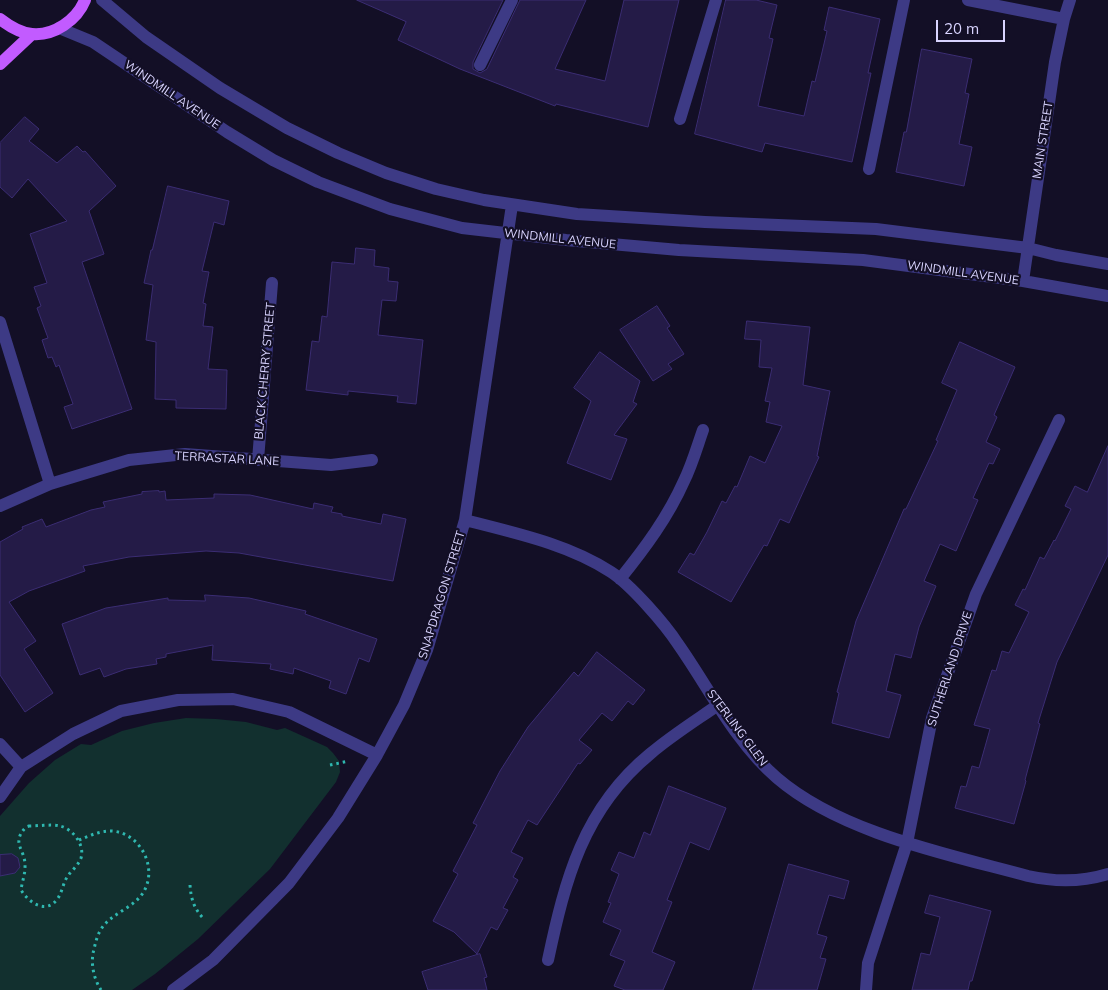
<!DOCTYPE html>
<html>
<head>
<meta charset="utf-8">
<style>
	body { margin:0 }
	#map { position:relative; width:1108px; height:990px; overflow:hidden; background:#130f26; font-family:Mulish,sans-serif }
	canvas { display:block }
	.scale { position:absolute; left:936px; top:20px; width:69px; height:22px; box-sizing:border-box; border:2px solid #d9d4ff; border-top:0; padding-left:6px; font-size:15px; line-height:18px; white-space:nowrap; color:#d9d4ff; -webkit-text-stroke:4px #130f26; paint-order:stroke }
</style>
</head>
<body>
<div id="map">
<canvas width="1108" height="990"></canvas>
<div class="scale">20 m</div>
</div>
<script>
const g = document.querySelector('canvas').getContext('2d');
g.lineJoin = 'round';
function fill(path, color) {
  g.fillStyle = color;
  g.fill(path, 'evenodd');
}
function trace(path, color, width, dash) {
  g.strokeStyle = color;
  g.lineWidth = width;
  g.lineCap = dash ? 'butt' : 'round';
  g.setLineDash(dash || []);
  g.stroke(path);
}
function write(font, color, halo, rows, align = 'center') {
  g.font = font + ' Mulish,sans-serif';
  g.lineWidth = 4.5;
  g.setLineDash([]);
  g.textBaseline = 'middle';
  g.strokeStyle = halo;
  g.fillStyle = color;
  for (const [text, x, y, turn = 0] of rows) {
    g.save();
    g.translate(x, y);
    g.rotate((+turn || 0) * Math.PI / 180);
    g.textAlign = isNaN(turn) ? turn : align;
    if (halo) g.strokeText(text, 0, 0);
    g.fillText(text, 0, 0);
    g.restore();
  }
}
fill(new Path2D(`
	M186,718L216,719L246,722L277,730L285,728L327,747L333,753L339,761L340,772L336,782L270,869L198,939L155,974L132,990H0V816L29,783L55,760L81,744L91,745L122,731L154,723Z`), '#12302f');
const building = new Path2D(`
	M357,0H503L473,62V69L480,73L487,69L520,0H586L555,69L605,81L624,0H679L648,127L556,104L555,106L460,69L398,40L406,22Z
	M726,0H756L777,5L769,38L773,39L758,106L804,116L812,81L815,82L827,31L824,30L829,7L880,19L868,73H871L852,162L765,143L762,152L695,134Z
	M922,49L972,59L965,93L969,94L959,144L972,147L964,186L896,172L904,132H906Z
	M25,117L39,129L29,141L57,163L77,146L83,152L85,151L116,186L89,211L104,254L82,262L132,409L72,429L64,407L73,404L59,365L56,367L52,357L48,358L42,340L48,338L37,308L41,306L34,287L47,283L30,234L67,221L28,179L12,198L0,187V143Z
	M168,186L229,201L224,225L214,222L202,271L209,272L203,303L206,304L203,326L213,327L208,369L227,370L226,409L176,408V400L155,399L156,342L146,340L153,285L144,283L151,250H152Z
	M356,248L375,250L374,266L389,268L388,281L398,282L396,301L382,300L378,335L423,340L416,404L397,402L398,396L348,391V395L306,390L312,341L319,342L322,316L327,317L332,262L354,264Z
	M657,306L670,326L667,328L684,354L668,364L672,369L653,381L620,330Z
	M747,321L810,327L803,385L830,391L817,456L819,457L789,523L780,519L767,546L764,545L731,602L678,572L690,553L694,555L707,532L722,501L726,503L735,486L737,487L750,456L765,463L782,426L766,422L770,402L765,401L772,368L759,367L761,340L745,339Z
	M960,342L1015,367L994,415L997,417L986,442L1000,449L993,464L989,463L973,498L978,500L956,551L940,544L924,581L936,586L919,627L911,658L895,654L886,691L901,695L889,738L832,723L839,693L837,692L856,621L904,509H906L938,441L936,440L957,390L942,383Z
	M600,352L640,381L633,402L637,404L614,435L627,439L611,480L567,463L591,401L574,388Z
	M1108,446V555L1057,662L1038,723L1040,724L1025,780L1026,781L1014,824L955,808L961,786L966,787L972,766L979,768L990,729L974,725L992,670L996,671L1002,651L1009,653L1029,612L1015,605L1023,589L1025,590L1040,557L1044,559L1054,540L1055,541L1071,509L1065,506L1075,486L1087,492Z
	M159,491V492L165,491L166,500L214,498V494L250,495L313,509L314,503L333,507L331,512L342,514V516L381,524L383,514L406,519L393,581L239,553L206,551L129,557L83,566L85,571L29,591L9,602L36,641L24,649L53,693L25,712L0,675V542L23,529L22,527L42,519L46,527L91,510L105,507L103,502L142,494V492Z
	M205,595L249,598L306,611L305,614L377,639L369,662L359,658L346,694L329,688L331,681L294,668L293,674L270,669L271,664L212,660L213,645L166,654V657L156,659L157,664L126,669L104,677L100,668L80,675L62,624L106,608L168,598V600L205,601Z
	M597,652L645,690L633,705L628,701L612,721L602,713L579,740L592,750L580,764L578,763L537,825L528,820L511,852L523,858L513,877L518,880L503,908L508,910L497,930L491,927L477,954L454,932L433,921L458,874L453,871L477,825L473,823L500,771L528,727L574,672L578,676Z
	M669,786L726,808L709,850L690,842L667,900L672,902L652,952L675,962L663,990H625L614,986L625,961L610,955L621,930L603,922L611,903L608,902L619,874L611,870L619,852L634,858L644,832L650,835Z
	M12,854L18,858L20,867L15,873L0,876V855Z
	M789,864L849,881L844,899L829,895L817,934L827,937L820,958L826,959L817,990H753Z
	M930,895L991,911L972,981H970L968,990H912L921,953L930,955L940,917L925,913Z
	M480,954L487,977L484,978L487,990H428L422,972Z`);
fill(building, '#241b47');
trace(building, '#3b2d73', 1);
trace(new Path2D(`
	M330,765L349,761
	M29,826C37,826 53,824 60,826C73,829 85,845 81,858C78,866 71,871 67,877C63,884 62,892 58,898C47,915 29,903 21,890C22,882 25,875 25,867C26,849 10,844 26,827Z
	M79,840C89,836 99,831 111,831C138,832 156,863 146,887C138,908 110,912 100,931C96,938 95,946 93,953C91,966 94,979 101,990
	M190,885C191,899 194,909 204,919`), '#2fb8b0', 3, [2.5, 4]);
trace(new Path2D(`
	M102,0L146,37L220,88L287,128L338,153L386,173L436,189L484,200L577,214L705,222L876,229L1028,248L1056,255L1108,264
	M968,0L1064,19
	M59,28L93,42L227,132L273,160L318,182L390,209L462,228L566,240L679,250L863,260L1023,281L1108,296
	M480,65L512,0
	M680,119L716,0
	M869,169L904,0
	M1023,281L1055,62L1064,19L1070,0
	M0,322L50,484
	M258,460L272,283
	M0,506L50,484L129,460L185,454L331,465L372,460
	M465,520C515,533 568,544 611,572C631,585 665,624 678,644C709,688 735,742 777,778C841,833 947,854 1028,876C1055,882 1082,882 1108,874
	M620,579C645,548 668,517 684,481C692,465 697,447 703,430
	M0,744L21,767
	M0,797L21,767L73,734L121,711L178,700L233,699L289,712L377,755
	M548,960C565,880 583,809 650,754C671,736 695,721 718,705
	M173,990L213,960L289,883L338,818L377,755L404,705L427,650L465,520L512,205
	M866,990L868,963L907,843L932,718L976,594L1059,420`), '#3d3a85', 12);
trace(new Path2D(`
	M0,19C9,26 20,33 32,34C54,36 77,20 85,0
	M0,64L32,34`), '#c25bff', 12);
write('12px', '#d9d4ff', '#130f26', [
	["WINDMILL AVENUE",172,95,34],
	["MAIN STREET",1043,140,-81],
	["WINDMILL AVENUE",560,239,6],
	["WINDMILL AVENUE",963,273,8],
	["BLACK CHERRY STREET",265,371,-85],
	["TERRASTAR LANE",227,459,3],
	["SNAPDRAGON STREET",442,595,-73],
	["SUTHERLAND DRIVE",950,669,-72],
	["STERLING GLEN",737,728,53]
]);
</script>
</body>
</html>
